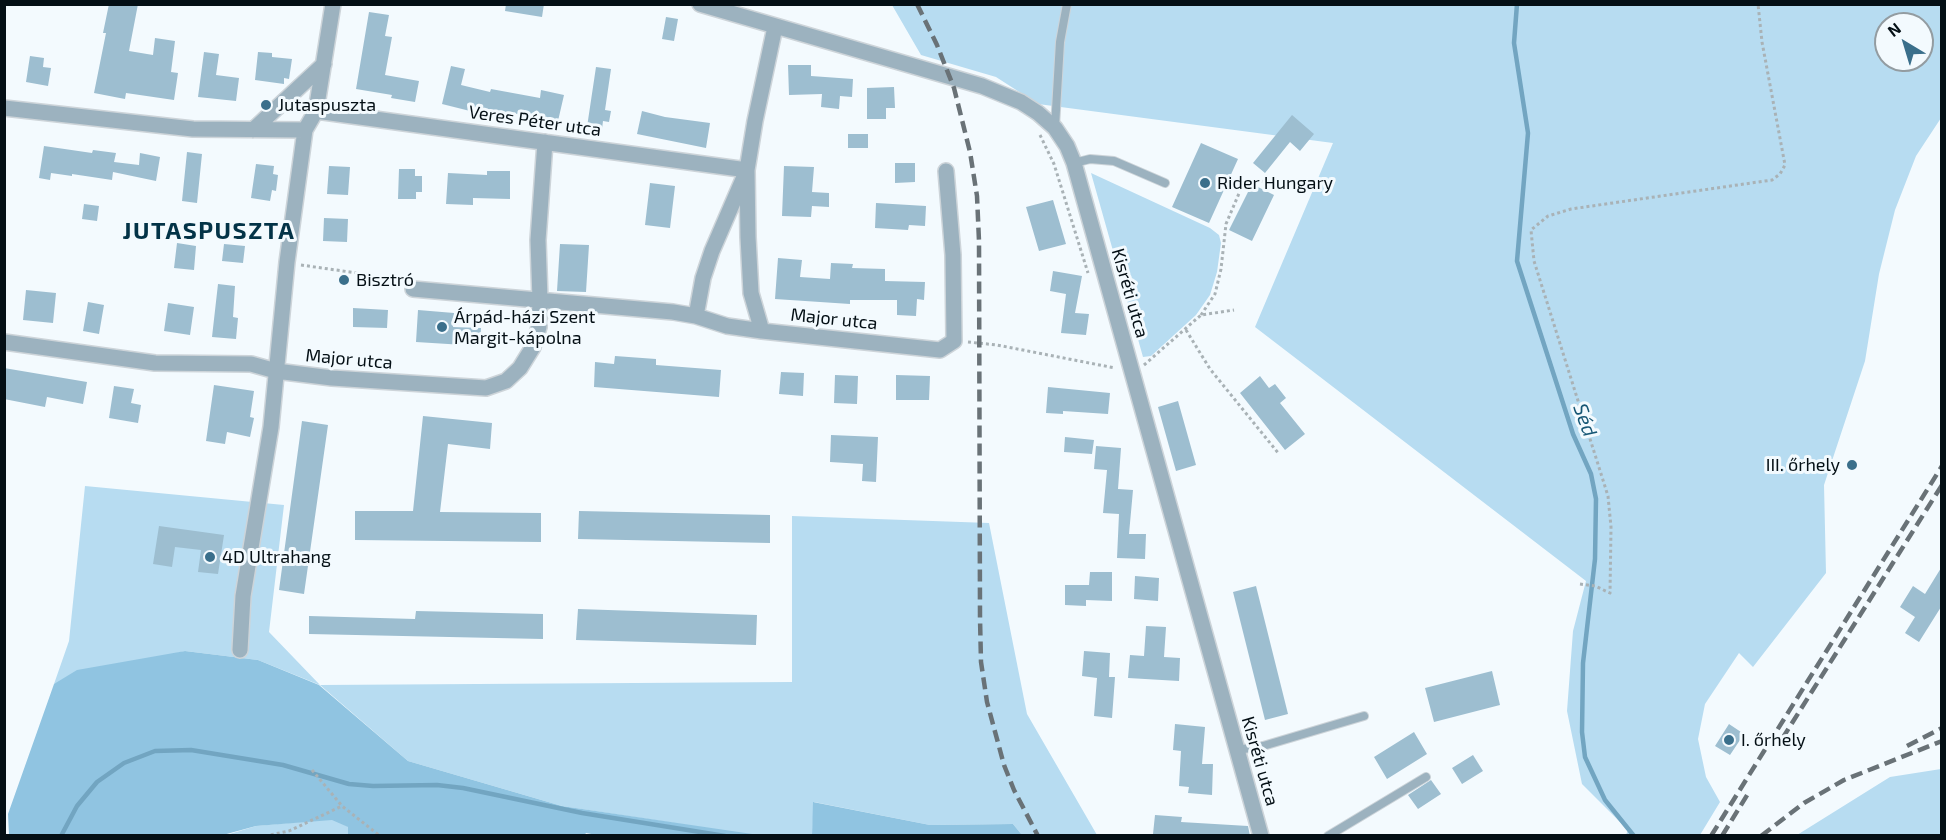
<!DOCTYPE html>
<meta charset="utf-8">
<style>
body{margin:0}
#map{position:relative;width:1946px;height:840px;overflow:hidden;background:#f3fafe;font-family:"Exo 2",sans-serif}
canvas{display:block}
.frame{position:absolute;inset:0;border:6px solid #040f15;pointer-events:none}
.north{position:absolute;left:1874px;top:12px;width:60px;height:60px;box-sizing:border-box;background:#f3fafe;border:2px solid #939ca1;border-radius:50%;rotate:322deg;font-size:16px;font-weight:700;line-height:24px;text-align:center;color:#040f15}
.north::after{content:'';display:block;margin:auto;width:21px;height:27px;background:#3a6f8b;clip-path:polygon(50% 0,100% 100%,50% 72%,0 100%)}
</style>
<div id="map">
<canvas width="1946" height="840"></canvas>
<div class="frame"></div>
<div class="north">N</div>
</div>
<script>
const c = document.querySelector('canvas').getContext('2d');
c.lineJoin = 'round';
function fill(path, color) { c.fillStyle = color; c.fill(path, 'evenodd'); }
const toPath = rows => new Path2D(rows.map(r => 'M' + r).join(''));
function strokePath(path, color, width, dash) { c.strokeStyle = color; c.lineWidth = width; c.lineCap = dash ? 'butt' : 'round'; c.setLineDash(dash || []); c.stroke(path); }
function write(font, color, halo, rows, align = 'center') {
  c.font = font + ' "Exo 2",sans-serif'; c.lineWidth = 6; c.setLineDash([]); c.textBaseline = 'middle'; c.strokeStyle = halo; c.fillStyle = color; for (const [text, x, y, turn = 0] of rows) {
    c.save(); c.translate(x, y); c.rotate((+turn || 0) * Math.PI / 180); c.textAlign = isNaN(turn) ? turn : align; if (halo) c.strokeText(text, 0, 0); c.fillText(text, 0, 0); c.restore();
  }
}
fill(toPath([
 [892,5,1941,5,1941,118,1916,156,1895,210,1879,274,1865,361,1824,485,1826,573,1753,667,1739,653,1705,704,1698,739,1706,777,1720,802,1700,835,1626,835,1628,830,1582,784,1567,711,1573,631,1586,581,1255,327,1333,143,1038,104,996,77,921,55],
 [1886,24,1922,24,1922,60,1886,60],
 [1091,173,1210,228,1219,235,1221,243,1217,272,1210,295,1196,315,1151,356,1143,357],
 [85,486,284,505,269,632,320,685,792,682,792,516,989,523,1027,714,1097,835,1022,835,1013,824,930,825,814,802,812,835,759,836,562,806,408,761,320,685,258,660,185,651,54,684,69,641],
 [1941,769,1941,835,1797,835,1890,777],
 [332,819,349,827,348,835,223,836,256,826]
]), '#b7dcf1');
fill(toPath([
 [185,651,258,660,319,685,408,761,562,806,759,835,602,836,586,833,584,836,348,836,348,827,332,820,256,826,223,835,9,835,8,814,54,684,77,670],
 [813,802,930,825,1013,824,1022,835,812,835]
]), '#90c4e1');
strokePath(toPath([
 [1517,4,1514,43,1528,133,1517,261,1573,434,1591,474,1596,499,1595,559,1583,663,1582,732,1585,757,1605,800,1634,836],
 [61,836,77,806,97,782,124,763,155,751,191,750,283,765,349,784,373,786,437,785,463,788,582,813,725,836]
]), '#72a5c1', 4.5);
fill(toPath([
 [109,4,138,4,129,51,153,55,155,38,175,41,171,72,178,73,174,100,126,93,125,99,94,93,106,33,103,33],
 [506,4,544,4,542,17,505,11],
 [369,12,389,15,385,36,392,37,385,75,419,81,415,102,391,98,392,95,356,89],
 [666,17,678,19,674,41,662,39],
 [204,52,219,54,216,75,239,78,236,101,198,97],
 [258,52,272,53,272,57,292,59,289,79,284,78,284,84,255,80],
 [30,56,44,58,43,67,51,68,48,86,26,82],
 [788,65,811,65,811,76,853,79,852,97,840,96,839,109,821,107,822,94,789,95],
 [451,66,465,69,461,85,490,92,491,89,540,98,541,90,564,95,558,121,475,107,474,112,442,104],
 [596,67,611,69,605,110,611,111,609,122,603,121,602,129,587,127],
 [894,87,895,108,886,108,886,119,867,119,867,88],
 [642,111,665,117,710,123,706,148,637,134],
 [1292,115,1314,134,1300,151,1290,142,1265,173,1253,163],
 [848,134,868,134,868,148,848,148],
 [1201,143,1238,159,1209,223,1172,207],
 [44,146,92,153,93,150,116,153,114,162,139,165,140,153,160,157,156,181,113,172,112,180,72,174,72,176,51,173,50,180,39,178],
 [187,152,202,154,197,203,182,201],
 [895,163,915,163,915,182,895,183],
 [256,164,274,166,273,174,278,175,276,191,272,190,270,201,251,198],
 [329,166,350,167,348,195,327,194],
 [784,166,814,167,812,192,829,193,829,207,812,206,811,217,782,216],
 [399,169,415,169,415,176,422,176,422,192,416,192,416,199,398,199],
 [487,171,510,171,510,199,473,198,473,205,446,204,448,173,487,175],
 [650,183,675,186,670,228,645,225],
 [1252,184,1274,195,1252,241,1229,230],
 [1053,200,1066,244,1039,251,1026,207],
 [876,203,926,206,925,226,909,225,908,230,875,228],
 [84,204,99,206,97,221,82,219],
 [324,218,348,219,347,242,323,241],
 [177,243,196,246,194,270,174,268],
 [224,244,245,246,243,263,222,261],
 [560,244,589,245,586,292,557,291],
 [778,258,802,260,800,277,830,279,831,263,853,264,852,268,885,269,885,281,925,282,924,300,917,299,916,316,897,315,897,300,850,300,850,304,775,299],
 [1053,271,1082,276,1075,313,1089,314,1086,335,1061,333,1066,294,1050,291],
 [218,284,235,286,233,317,238,318,236,339,212,337],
 [26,290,56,293,53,323,23,320],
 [88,302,104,305,99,334,83,331],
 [168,303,194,307,190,335,164,331],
 [353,308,388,310,387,328,353,327],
 [418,310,454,313,453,327,481,328,480,346,416,342],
 [615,356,656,359,656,365,721,370,719,397,594,387,595,362,614,364],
 [4,368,87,382,83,404,47,397,45,407,4,399],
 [781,372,804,373,803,396,779,394],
 [835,375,858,376,857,404,834,403],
 [896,375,930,376,929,400,896,400],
 [1260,376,1269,388,1275,384,1286,398,1280,403,1305,434,1285,450,1240,393],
 [214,385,254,391,250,417,254,418,250,437,227,432,225,444,206,441],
 [114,386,134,389,131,403,141,405,138,423,109,418],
 [1048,387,1110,393,1108,414,1063,411,1063,414,1046,413],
 [1178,401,1196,465,1176,471,1158,407],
 [423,416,492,423,490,449,448,444,440,512,541,513,541,542,355,540,355,511,413,511],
 [302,421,328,425,304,594,279,590],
 [831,435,878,437,876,482,862,481,863,464,830,462],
 [1065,437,1094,440,1092,454,1064,452],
 [1096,446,1121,448,1118,489,1133,490,1129,534,1146,534,1145,559,1117,558,1119,514,1103,513,1107,470,1094,469],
 [579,511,770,515,770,543,578,539],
 [159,526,224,535,218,574,198,572,201,550,175,547,172,567,153,564],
 [1941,568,1941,607,1919,642,1905,633,1915,617,1900,607,1913,586,1925,594],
 [1090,572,1112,572,1112,601,1086,600,1086,606,1065,605,1065,585,1089,585],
 [1135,576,1159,578,1158,601,1134,599],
 [1256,586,1288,714,1265,720,1233,592],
 [578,609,757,615,756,645,576,640],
 [416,611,543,614,543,639,309,634,309,616,415,619],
 [1146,626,1166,627,1164,657,1180,658,1179,681,1128,678,1130,655,1144,656],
 [1084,651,1110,653,1109,677,1115,677,1112,718,1094,716,1097,678,1082,676],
 [1492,671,1500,705,1434,722,1425,688],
 [1175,724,1205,727,1202,764,1213,764,1212,795,1188,793,1189,787,1179,786,1181,751,1173,750],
 [1729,724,1744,734,1730,755,1715,746],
 [1414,732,1427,754,1387,779,1374,757],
 [1473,755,1483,771,1462,784,1452,768],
 [1431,780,1441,794,1418,809,1408,795],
 [1155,815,1182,817,1181,822,1248,826,1250,836,1153,834]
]), '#9dbed0');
const service = toPath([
 [1055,127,1060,42,1067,4],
 [1074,163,1090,159,1114,161,1165,183],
 [1237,750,1263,746,1364,716],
 [1328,836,1426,777]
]);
const minor = toPath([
 [700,4,982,86,1021,102,1038,113,1055,128,1067,146,1074,163,1261,836],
 [4,108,193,129,305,130],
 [316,111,747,170,712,251,703,278,696,316],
 [253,130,324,64],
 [413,289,673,312,696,316,727,326,762,331,940,350,954,341,953,255,946,171],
 [762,331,751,293,748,237,747,170,755,121,775,27],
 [4,342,155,363,251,364,276,371,332,378,486,388,506,381,520,368,533,347,539,327,540,300,538,240,545,142],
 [240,650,243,596,271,427,287,262,305,130,316,111,333,4]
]);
strokePath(service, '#cdd4d9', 10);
strokePath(minor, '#cdd4d9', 18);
strokePath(toPath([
 [1040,135,1054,164,1088,273],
 [301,265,364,274,400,284],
 [1201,315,1215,294,1221,269,1226,224,1240,191,1251,181,1258,180,1277,186],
 [1186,330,1210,369,1279,454],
 [968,342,997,345,1115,368],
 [1144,365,1201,315,1234,310],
 [1580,584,1595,586,1610,593,1611,527,1608,496,1534,261,1531,230,1548,216,1571,209,1772,180,1780,174,1785,165,1762,42,1758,4],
 [312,770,342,806,380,836],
 [265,836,289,831,342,806]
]), '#a9b2b6', 3, [3, 3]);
strokePath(service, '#9cb2bf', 8);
strokePath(minor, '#9cb2bf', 15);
strokePath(toPath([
 [917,4,937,45,954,88,970,152,977,196,979,241,980,618,981,662,987,702,1004,765,1014,790,1038,836],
 [1782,739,1942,485],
 [1907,746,1942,728],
 [1711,836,1942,466],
 [1722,836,1749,792],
 [1761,836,1804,803,1844,780,1942,741]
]), '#697277', 4.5, [12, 6]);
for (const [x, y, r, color] of [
 [266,105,6,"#3a6f8b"],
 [1205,183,6,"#3a6f8b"],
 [344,280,6,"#3a6f8b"],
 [442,327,6,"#3a6f8b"],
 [1852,465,6,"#3a6f8b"],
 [210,557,6,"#3a6f8b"],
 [1729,740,6,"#3a6f8b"]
]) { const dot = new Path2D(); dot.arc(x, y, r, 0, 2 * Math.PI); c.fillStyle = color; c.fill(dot); strokePath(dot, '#f3fafe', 2); }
write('18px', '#040f15', '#f3fafe', [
 ["Jutaspuszta",278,105],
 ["Rider Hungary",1217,183],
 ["Bisztró",356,280],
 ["Árpád-házi Szent",454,317],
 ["Margit-kápolna",454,338],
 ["III. őrhely",1840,465,"right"],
 ["4D Ultrahang",222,557],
 ["I. őrhely",1741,740]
], 'left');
write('18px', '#040f15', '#f3fafe', [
 ["Veres Péter utca",535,121,8],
 ["Kisréti utca",1130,293,74],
 ["Major utca",834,319,6],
 ["Major utca",349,359,5],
 ["Kisréti utca",1260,761,74]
]);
write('italic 20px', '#165674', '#f3fafe', [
 ["Séd",1585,420,70]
]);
c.letterSpacing = '1.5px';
write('bold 24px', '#033347', '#f3fafe', [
 ["JUTASPUSZTA",209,231]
]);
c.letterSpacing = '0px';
</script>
